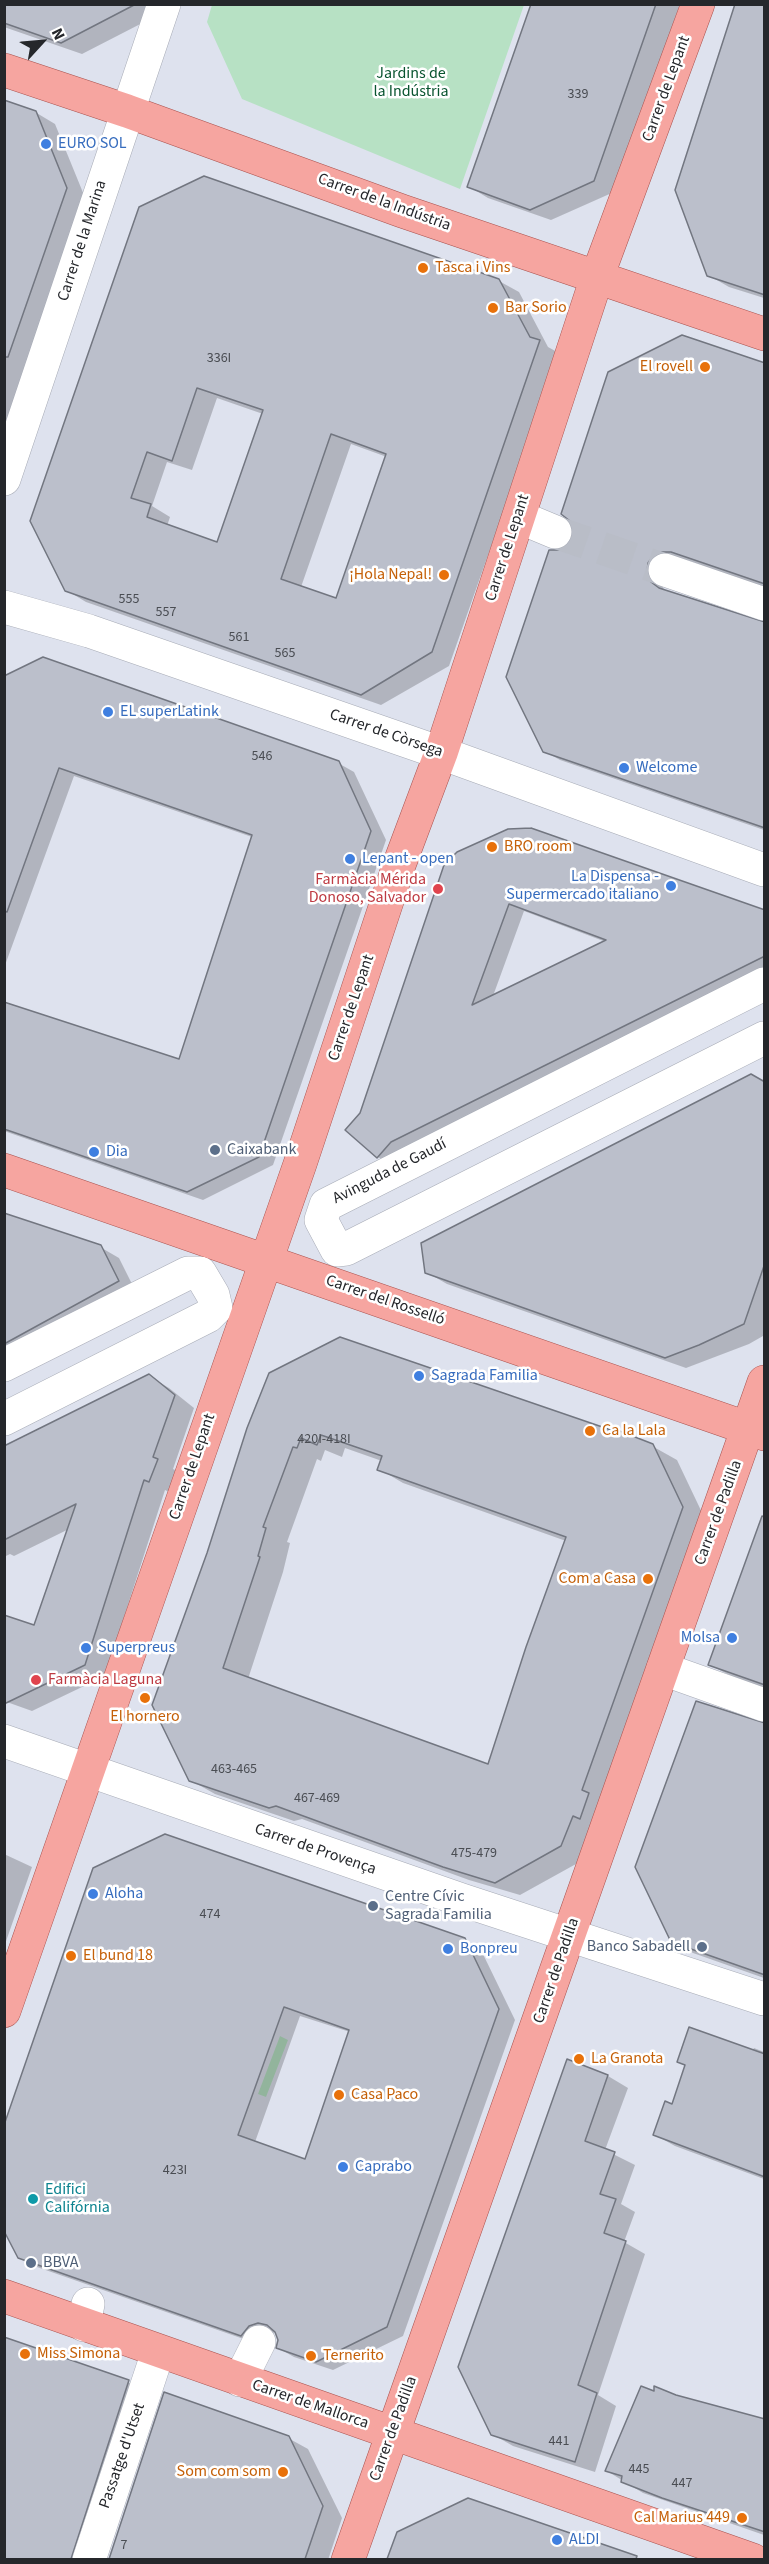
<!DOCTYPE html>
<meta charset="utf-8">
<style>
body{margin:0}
#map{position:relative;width:769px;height:2564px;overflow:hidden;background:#dee2ee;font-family:"Source Sans 3",sans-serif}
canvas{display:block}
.frame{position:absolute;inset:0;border:6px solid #25272b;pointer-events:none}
.north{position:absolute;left:12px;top:12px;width:60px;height:60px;-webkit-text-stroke:4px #fff;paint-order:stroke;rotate:64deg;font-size:16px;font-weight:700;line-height:24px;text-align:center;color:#25272b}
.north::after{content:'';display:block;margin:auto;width:21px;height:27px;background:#25272b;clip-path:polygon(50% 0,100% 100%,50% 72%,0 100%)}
</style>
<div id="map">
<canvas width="769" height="2564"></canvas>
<div class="frame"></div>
<div class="north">N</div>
</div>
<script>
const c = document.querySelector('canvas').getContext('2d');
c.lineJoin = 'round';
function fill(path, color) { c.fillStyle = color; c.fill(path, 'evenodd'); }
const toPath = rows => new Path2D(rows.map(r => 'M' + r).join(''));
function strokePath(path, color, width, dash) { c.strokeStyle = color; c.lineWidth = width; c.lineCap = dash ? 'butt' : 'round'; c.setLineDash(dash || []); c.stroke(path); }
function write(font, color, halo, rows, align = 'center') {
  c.font = font + ' "Source Sans 3",sans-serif'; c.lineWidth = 5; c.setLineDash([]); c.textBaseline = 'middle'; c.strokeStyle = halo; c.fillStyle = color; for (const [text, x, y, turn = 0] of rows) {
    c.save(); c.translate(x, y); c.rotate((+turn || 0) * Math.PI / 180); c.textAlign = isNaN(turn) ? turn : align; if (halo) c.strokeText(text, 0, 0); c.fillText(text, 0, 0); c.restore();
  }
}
fill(toPath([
 [212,5,212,4,524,5,460,189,242,99,207,22],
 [280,2036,288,2040,266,2097,258,2094]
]), '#b7e1c4');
fill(toPath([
 [4,4,157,4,152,18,82,54,4,27],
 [533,4,680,4,614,192,551,220,488,198,468,186],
 [764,4,764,298,729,287,708,275],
 [4,102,35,112,55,124,86,200,4,436],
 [140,208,499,281,519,292,548,347,559,353,449,666,381,705,86,602,66,590],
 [217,398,263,414,218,544,167,526,170,517,152,506,167,462,192,470],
 [351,444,387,457,337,600,301,587],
 [764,365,764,587,687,560,678,559,661,584,665,591,764,624,764,830,560,760,544,751,558,552,567,548],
 [4,678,338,763,354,772,386,840,273,1165,203,1200,4,1131,4,1004,180,1060,252,837,74,776,4,968],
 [445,866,764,912,764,971,393,1166,378,1157,347,1130,362,1113],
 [524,911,606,942,493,996],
 [764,1083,764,1332,763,1336,749,1344,686,1368,447,1284,426,1272],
 [4,1215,100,1247,119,1258,136,1292,4,1363],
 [149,1376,169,1388,194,1408,173,1469,177,1471,169,1492,165,1490,105,1676,32,1711,4,1701,35,1627,69,1529,14,1556,10,1554,4,1557,4,1447],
 [249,1429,652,1446,677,1460,706,1521,585,1859,520,1895,469,1880,302,1819,294,1821,215,1794,190,1780,208,1553],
 [345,1448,382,1461,379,1469,403,1483,566,1541,489,1766,248,1679,283,1572,290,1543,287,1542,317,1459,321,1461,325,1450,342,1457],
 [764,1536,764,1689,731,1676,710,1665],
 [764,1725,764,1978,693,1953,672,1941],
 [4,1854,32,1867,4,1947],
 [94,1869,464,1940,481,1950,515,2020,403,2336,333,2370,294,2357,278,2348,279,2340,276,2332,266,2335,258,2344,37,2267,19,2257],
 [300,2016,350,2032,306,2160,255,2142],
 [754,2048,764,2052,764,2179,675,2146,655,2135,673,2106,752,2051],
 [568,2061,608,2076,628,2088,605,2150,635,2165,621,2204,635,2212,624,2242,645,2254,598,2395,616,2406,595,2472,513,2446,492,2434],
 [4,2339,128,2382,147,2393,92,2560,4,2560],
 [165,2394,288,2438,308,2449,342,2518,328,2560,110,2560],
 [675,2396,764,2421,764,2535,643,2493,607,2471],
 [468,2499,642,2560,389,2560,398,2533]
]), '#0003');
const building = toPath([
 [4,4,136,4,61,43,4,23,4,4],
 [531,4,656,4,594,181,530,210,467,187,531,4],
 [735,4,765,4,765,295,707,276,675,190,735,4],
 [4,100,36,111,67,188,8,357,4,357,4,100],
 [204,176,499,279,530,337,540,340,432,652,361,695,65,591,30,521,139,207,204,176],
 [197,388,263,410,217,542,147,517,151,504,131,498,147,452,172,461,197,388],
 [331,434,386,454,336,598,281,579,331,434],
 [682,335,765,363,765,584,671,552,662,552,653,556,648,563,647,573,651,582,659,588,765,622,765,828,543,752,506,677,549,550,558,550,566,547,572,539,574,530,570,521,561,514,608,372,682,335],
 [43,657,339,761,371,831,259,1157,187,1192,4,1129,4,1002,179,1059,252,835,59,768,7,912,4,911,4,676,43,657],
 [531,828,765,910,765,956,391,1142,377,1158,345,1130,360,1113,444,865,457,852,508,829,531,828],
 [509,904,606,940,472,1005,509,904],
 [751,1074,765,1082,765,1263,744,1324,699,1345,665,1358,425,1273,421,1243,751,1074],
 [4,1213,101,1245,119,1281,4,1344,4,1213],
 [340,1337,614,1431,617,1430,653,1444,683,1507,582,1790,589,1793,580,1819,573,1816,561,1846,495,1883,443,1867,276,1806,269,1808,189,1781,152,1705,207,1553,247,1428,269,1373,340,1337],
 [321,1435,382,1456,377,1470,566,1537,526,1647,488,1764,223,1668,260,1557,258,1556,266,1528,263,1527,293,1447,297,1448,301,1438,317,1445,321,1435],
 [149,1374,175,1395,153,1457,158,1459,149,1482,144,1480,85,1665,4,1704,4,1615,34,1625,76,1504,4,1540,4,1446,149,1374],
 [762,1516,765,1517,765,1685,708,1665,762,1516],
 [696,1701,765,1723,765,1975,671,1942,635,1867,696,1701],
 [165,1834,465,1938,499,2009,387,2327,316,2362,276,2348,278,2340,275,2332,267,2325,258,2323,249,2326,241,2336,18,2258,4,2231,4,2125,93,1868,165,1834],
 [284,2007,349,2030,305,2159,238,2135,284,2007],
 [689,2027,765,2054,765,2177,653,2135,665,2101,672,2104,685,2065,677,2062,689,2027],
 [567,2059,608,2075,585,2141,615,2152,600,2194,616,2199,604,2233,626,2241,578,2385,597,2393,575,2462,491,2435,458,2367,567,2059],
 [4,2337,129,2380,71,2559,4,2559,4,2337],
 [641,2386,654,2391,654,2386,676,2395,765,2419,765,2532,662,2498,621,2482,622,2476,605,2471,641,2386],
 [164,2392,289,2436,323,2506,305,2559,109,2559,164,2392],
 [468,2498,637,2556,636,2559,387,2559,397,2532,468,2498]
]);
fill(building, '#bbbfcb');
strokePath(building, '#727680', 1.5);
strokePath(toPath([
 [555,532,665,570]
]), '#b9bdc7', 33, [33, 16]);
const minor = toPath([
 [4,479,164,4],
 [519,517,555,532],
 [665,570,764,604],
 [4,607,89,631,441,753,764,870],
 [764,984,326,1205,321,1220,337,1250,346,1249,764,1038],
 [4,1365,188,1273,200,1273,213,1295,216,1308,208,1316,4,1419],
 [663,1669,764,1705],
 [4,1741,462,1900,764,1999],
 [84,2325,88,2304],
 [240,2380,259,2342],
 [89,2560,158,2352]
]);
const major = toPath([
 [4,70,127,111,402,211,764,334],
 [4,1170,764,1434],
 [4,2011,300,1164,399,865,441,753,597,277,698,4],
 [4,2296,753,2560],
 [348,2560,764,1382]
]);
strokePath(minor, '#a7abb6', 34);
strokePath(major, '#a9524e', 34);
strokePath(minor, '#fff', 33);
strokePath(major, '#f6a5a0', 33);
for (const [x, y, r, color] of [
 [46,144,6,"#3f7fe0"],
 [423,268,6,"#e8710a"],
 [493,308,6,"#e8710a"],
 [705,367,6,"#e8710a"],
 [444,575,6,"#e8710a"],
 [108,712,6,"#3f7fe0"],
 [624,768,6,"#3f7fe0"],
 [492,847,6,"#e8710a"],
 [350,859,6,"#3f7fe0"],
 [671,886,6,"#3f7fe0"],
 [438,889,6,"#e0444e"],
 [215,1150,6,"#5c6f8a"],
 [94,1152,6,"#3f7fe0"],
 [419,1376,6,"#3f7fe0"],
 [590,1431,6,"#e8710a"],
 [648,1579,6,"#e8710a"],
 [732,1638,6,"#3f7fe0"],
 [86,1648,6,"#3f7fe0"],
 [36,1680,6,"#e0444e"],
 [145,1698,6,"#e8710a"],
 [93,1894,6,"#3f7fe0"],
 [373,1906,6,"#5c6f8a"],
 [702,1947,6,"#5c6f8a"],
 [448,1949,6,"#3f7fe0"],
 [71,1956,6,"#e8710a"],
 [579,2059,6,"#e8710a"],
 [339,2095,6,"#e8710a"],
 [343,2167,6,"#3f7fe0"],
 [33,2199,6,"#0f9aa8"],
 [31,2263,6,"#5c6f8a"],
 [25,2354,6,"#e8710a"],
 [311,2356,6,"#e8710a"],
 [283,2472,6,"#e8710a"],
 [742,2518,6,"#e8710a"],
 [557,2540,6,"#3f7fe0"]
]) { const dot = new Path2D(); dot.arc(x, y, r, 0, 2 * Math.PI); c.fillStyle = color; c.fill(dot); strokePath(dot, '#fff', 2); }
write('14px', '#4a4d53', null, [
 ["339",578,95],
 ["336I",219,359],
 ["555",129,600],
 ["557",166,613],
 ["561",239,638],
 ["565",285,654],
 ["546",262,757],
 ["420I-418I",324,1440],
 ["463-465",234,1770],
 ["467-469",317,1799],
 ["475-479",474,1854],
 ["474",210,1915],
 ["423I",175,2171],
 ["441",559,2442],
 ["445",639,2470],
 ["447",682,2484],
 ["7",124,2546]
]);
write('16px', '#08542f', '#fff', [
 ["Jardins de",411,74],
 ["la Indústria",411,92]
]);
write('16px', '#25272b', '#fff', [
 ["Carrer de Lepant",667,89,-70],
 ["Carrer de la Indústria",384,203,20],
 ["Carrer de la Marina",83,241,-72],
 ["Carrer de Lepant",508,548,-72],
 ["Carrer de Còrsega",386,734,19],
 ["Carrer de Lepant",352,1008,-71],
 ["Avinguda de Gaudí",390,1172,-27],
 ["Carrer del Rosselló",385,1301,19],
 ["Carrer de Lepant",193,1467,-71],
 ["Carrer de Padilla",719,1513,-70],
 ["Carrer de Provença",315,1850,19],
 ["Carrer de Padilla",557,1971,-71],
 ["Carrer de Mallorca",310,2405,19],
 ["Carrer de Padilla",394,2429,-70],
 ["Passatge d'Utset",123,2456,-71]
]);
write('16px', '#366cbe', '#fff', [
 ["EURO SOL",58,144],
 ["EL superLatink",120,712],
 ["Welcome",636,768],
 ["Lepant - open",362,859],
 ["La Dispensa -",659,877,"right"],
 ["Supermercado italiano",659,895,"right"],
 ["Dia",106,1152],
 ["Sagrada Familia",431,1376],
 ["Molsa",720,1638,"right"],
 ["Superpreus",98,1648],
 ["Aloha",105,1894],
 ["Bonpreu",460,1949],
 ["Caprabo",355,2167],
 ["ALDI",569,2540]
], 'left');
write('16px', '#c56008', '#fff', [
 ["Tasca i Vins",435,268],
 ["Bar Sorio",505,308],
 ["El rovell",693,367,"right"],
 ["¡Hola Nepal!",432,575,"right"],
 ["BRO room",504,847],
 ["Ca la Lala",602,1431],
 ["Com a Casa",636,1579,"right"],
 ["El hornero",145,1717,"center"],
 ["El bund 18",83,1956],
 ["La Granota",591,2059],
 ["Casa Paco",351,2095],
 ["Miss Simona",37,2354],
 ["Ternerito",323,2356],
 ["Som com som",271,2472,"right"],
 ["Cal Marius 449",730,2518,"right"]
], 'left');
write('16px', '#be3a42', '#fff', [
 ["Farmàcia Mérida",426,880],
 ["Donoso, Salvador",426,898],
 ["Farmàcia Laguna",48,1680,"left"]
], 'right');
write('16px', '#4e5e75', '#fff', [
 ["Caixabank",227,1150],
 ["Centre Cívic",385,1897],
 ["Sagrada Familia",385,1915],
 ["Banco Sabadell",690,1947,"right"],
 ["BBVA",43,2263]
], 'left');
write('16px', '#0d838f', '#fff', [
 ["Edifici",45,2190],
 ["Califórnia",45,2208]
], 'left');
</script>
